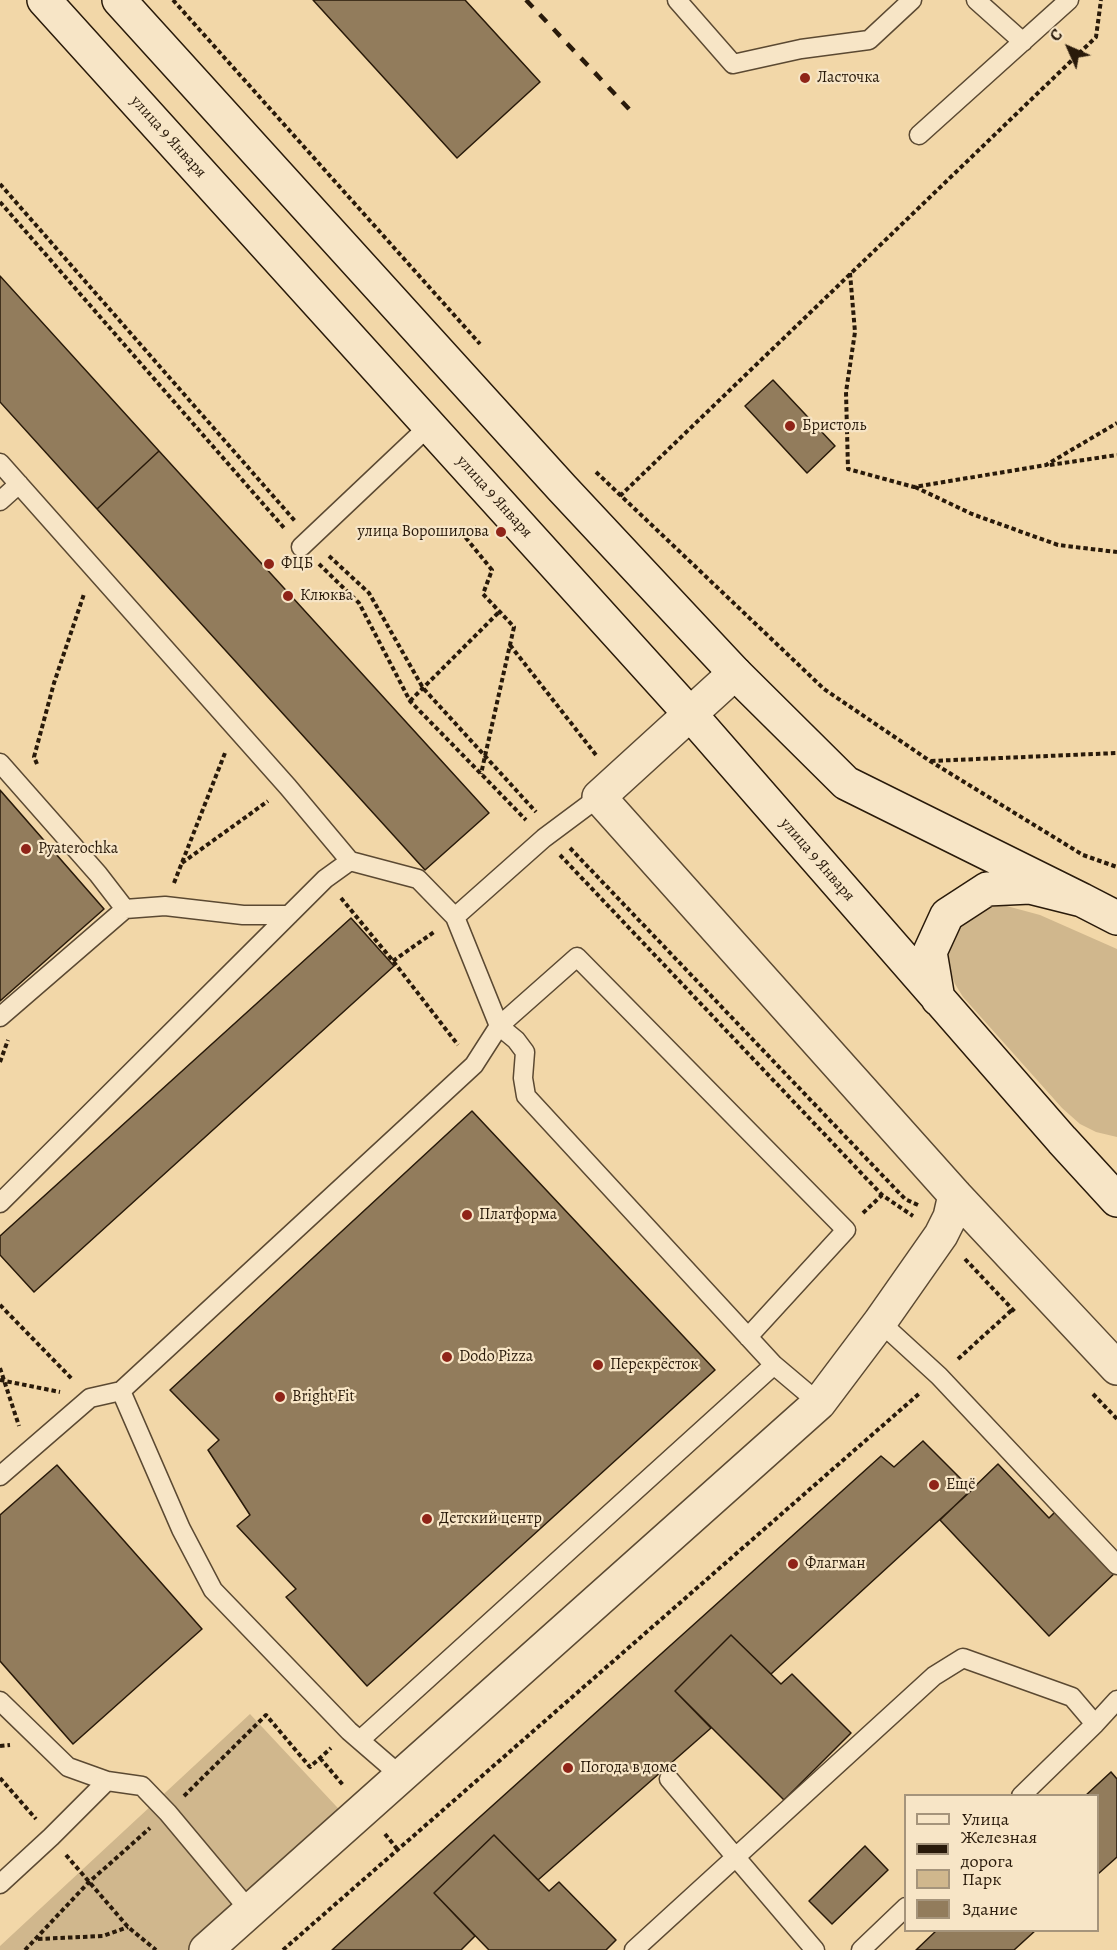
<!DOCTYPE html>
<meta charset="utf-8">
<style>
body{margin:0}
#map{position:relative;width:1117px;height:1950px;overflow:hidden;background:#f2d7a8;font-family:Alegreya,serif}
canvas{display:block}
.legend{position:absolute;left:904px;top:1794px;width:195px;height:138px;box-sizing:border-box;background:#f7e5c6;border:2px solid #a5947b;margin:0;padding:8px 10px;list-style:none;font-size:18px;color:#291a0a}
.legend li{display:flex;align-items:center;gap:12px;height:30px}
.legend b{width:30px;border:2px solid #a5947b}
.north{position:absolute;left:1039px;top:18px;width:60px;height:60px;-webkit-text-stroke:4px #f7e5c6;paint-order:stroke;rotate:315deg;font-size:16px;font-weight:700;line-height:24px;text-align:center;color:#291a0a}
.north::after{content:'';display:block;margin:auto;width:21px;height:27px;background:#291a0a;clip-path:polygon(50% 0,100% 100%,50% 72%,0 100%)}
</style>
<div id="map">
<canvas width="1117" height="1950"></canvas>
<ul class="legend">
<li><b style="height:8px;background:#f7e5c6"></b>Улица</li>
<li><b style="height:8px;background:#291a0a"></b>Железная дорога</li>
<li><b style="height:16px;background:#d0b78d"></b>Парк</li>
<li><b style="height:16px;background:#927c5c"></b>Здание</li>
</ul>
<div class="north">С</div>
</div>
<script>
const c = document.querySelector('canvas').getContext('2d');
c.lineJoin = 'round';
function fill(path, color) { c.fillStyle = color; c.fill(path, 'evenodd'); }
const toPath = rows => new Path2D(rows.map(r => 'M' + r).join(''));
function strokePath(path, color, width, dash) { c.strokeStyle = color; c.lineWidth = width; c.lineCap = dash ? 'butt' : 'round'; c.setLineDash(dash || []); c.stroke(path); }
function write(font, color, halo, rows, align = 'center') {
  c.font = font + ' Alegreya,serif'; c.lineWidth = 4.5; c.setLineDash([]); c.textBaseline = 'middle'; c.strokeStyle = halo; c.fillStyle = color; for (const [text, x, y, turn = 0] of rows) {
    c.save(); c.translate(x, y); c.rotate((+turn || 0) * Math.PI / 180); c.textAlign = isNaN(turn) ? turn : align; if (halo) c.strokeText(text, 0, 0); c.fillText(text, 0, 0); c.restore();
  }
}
fill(toPath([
 [1003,905,1040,915,1117,949,1117,1137,1096,1132,1080,1124,1062,1108,963,997,955,984,950,971,947,955,950,940,960,924,986,908],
 [250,1714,350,1821,210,1950,0,1950,0,1946]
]), '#d0b78d');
const building = toPath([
 [313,0,465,0,540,82,457,158,313,0],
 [0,276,159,451,97,509,0,402,0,276],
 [773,380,835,446,807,473,745,406,773,380],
 [159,451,489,813,425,870,97,509,159,451],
 [0,790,104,909,0,1001,0,790],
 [351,918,394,966,34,1292,0,1255,0,1236,351,918],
 [472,1111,715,1370,367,1686,286,1597,296,1589,237,1526,250,1515,208,1450,219,1440,170,1390,472,1111],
 [923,1441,972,1490,771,1674,731,1635,675,1691,711,1728,538,1880,494,1835,434,1893,475,1936,461,1950,332,1950,881,1456,894,1467,923,1441],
 [998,1464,1049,1518,1058,1509,1117,1571,1049,1636,940,1520,998,1464],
 [57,1465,202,1629,73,1744,0,1661,0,1515,57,1465],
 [731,1635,781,1684,792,1674,851,1733,784,1800,675,1691,731,1635],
 [1111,1772,1117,1779,1117,1857,1098,1874,1098,1796,1085,1796,1111,1772],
 [494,1835,549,1891,559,1882,616,1940,606,1950,489,1950,434,1893,494,1835],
 [865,1846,888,1870,832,1924,809,1901,865,1846],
 [937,1930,1036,1930,1014,1950,916,1950,937,1930]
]);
fill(building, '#927c5c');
strokePath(building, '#291a0a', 1.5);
const service = toPath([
 [677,0,733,64,801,49,869,40,912,0],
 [976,0,1023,42],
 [919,135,1069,0],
 [0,463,288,787,350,861],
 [0,501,19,484],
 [301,547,429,426],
 [0,763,98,874,125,909],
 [0,1017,125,909,165,906,243,915,289,915],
 [0,1203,325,879,350,861,418,879,455,917],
 [880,1322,939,1376,1117,1565],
 [748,1337,846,1230,577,957,499,1026,516,1040,525,1052,523,1078,526,1096,774,1365,819,1403],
 [121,1391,181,1529,213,1590,349,1731,401,1776],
 [0,1476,90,1398,121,1391,474,1065,499,1026,455,917,544,838,599,797],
 [0,1701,68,1767,107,1781,142,1786,168,1813,250,1911],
 [360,1740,774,1365],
 [669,1779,815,1950],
 [1021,1796,1095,1724,1117,1700],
 [0,1884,51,1837,107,1781],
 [634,1950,934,1676,963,1658,1072,1697,1095,1724],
 [861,1950,906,1907]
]);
const minor = toPath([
 [735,673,599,797,955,1195,1117,1368],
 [206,1950,819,1403,880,1322,941,1235,950,1217,955,1195]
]);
const secondary = toPath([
 [44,0,691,715,1062,1140,1117,1200],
 [119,0,562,488,735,673,846,783,1082,900],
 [938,999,930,952,947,915,987,889,1030,887,1082,900,1117,918]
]);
strokePath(service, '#5b4932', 21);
strokePath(minor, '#5b4932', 36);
strokePath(secondary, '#291a0a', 36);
strokePath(toPath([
 [173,0,480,344],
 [0,184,295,521],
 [0,202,285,529],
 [850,273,855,332,846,392,848,469,914,487,1046,465,1117,423],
 [1050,465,1117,455],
 [596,472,824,689,930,761,1083,855,1117,867],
 [915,487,972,514,1058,545,1117,552],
 [620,496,1096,37,1101,0],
 [477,527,466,538,492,570,483,594,514,627,481,774],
 [329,556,369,593,423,688,536,812],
 [319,564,359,603,410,701,526,820],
 [510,645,596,755],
 [410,701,500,611],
 [931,761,1117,753],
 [37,764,34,757,54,683,84,594],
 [570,848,905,1199,918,1205],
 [560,855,882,1195,913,1216],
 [182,863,268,801],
 [174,883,225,753],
 [341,898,393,961,458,1045],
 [393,961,434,932],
 [0,1062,8,1040],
 [863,1213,882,1195],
 [965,1259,1015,1312],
 [0,1305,73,1380],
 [958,1359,1013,1309],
 [0,1368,19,1426],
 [0,1380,60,1392],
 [1093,1394,1117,1419],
 [0,1746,10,1745],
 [320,1758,343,1785],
 [0,1778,36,1819],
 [184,1796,266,1715,310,1767,331,1748],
 [385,1834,398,1850],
 [66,1855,128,1927,156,1950],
 [38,1939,103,1936,128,1927],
 [25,1950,88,1883,150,1828],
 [283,1950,921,1392]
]), '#291a0a', 4, [4.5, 3]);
strokePath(service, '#f7e5c6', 18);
strokePath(minor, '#f7e5c6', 33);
strokePath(secondary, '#f7e5c6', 33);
strokePath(toPath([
 [526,0,630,110]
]), '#291a0a', 4.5, [10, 10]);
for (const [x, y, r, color] of [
 [805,78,6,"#8f2418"],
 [790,426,6,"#8f2418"],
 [501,532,6,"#8f2418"],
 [269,564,6,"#8f2418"],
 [288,596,6,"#8f2418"],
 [26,849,6,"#8f2418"],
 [467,1215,6,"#8f2418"],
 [447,1357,6,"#8f2418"],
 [598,1365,6,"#8f2418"],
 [280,1397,6,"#8f2418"],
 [934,1485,6,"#8f2418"],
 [427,1519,6,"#8f2418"],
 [793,1564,6,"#8f2418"],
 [568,1768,6,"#8f2418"]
]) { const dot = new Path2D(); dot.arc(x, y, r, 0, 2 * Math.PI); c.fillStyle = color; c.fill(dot); strokePath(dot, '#f7e5c6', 2); }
write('16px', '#291a0a', '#f7e5c6', [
 ["Ласточка",817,78],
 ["Бристоль",802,426],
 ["улица Ворошилова",489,532,"right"],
 ["ФЦБ",281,564],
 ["Клюква",300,596],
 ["Pyaterochka",38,849],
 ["Платформа",479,1215],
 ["Dodo Pizza",459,1357],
 ["Перекрёсток",610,1365],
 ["Bright Fit",292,1397],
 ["Ещё",946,1485],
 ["Детский центр",439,1519],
 ["Флагман",805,1564],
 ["Погода в доме",580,1768]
], 'left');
write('16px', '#291a0a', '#f7e5c6', [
 ["улица 9 Января",168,137,48],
 ["улица 9 Января",494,497,48],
 ["улица 9 Января",817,860,49]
]);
</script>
